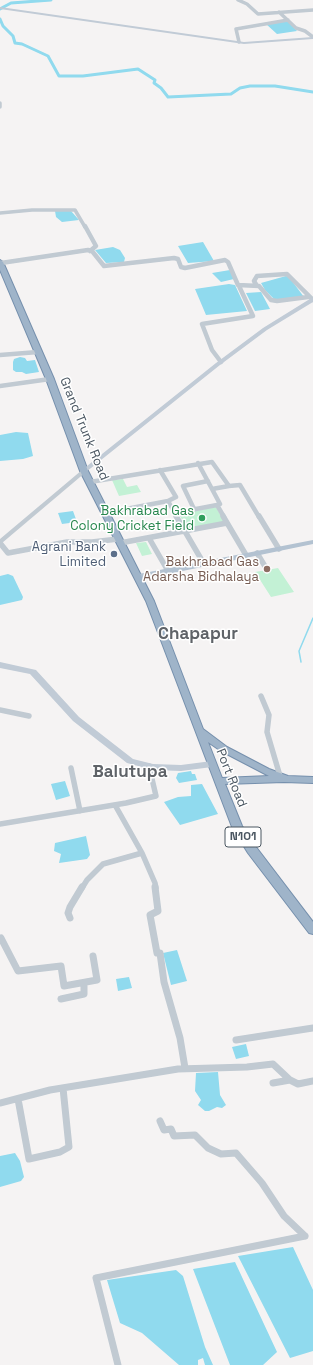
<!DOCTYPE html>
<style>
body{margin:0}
canvas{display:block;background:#f5f3f3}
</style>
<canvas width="313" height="1365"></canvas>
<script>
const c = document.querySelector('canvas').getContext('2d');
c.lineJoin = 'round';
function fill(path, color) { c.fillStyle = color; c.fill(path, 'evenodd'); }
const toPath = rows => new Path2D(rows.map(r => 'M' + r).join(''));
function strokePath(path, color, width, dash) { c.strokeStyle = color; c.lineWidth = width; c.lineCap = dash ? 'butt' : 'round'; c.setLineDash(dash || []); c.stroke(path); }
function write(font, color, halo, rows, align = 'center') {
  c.font = font + ' "Space Grotesk",sans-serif'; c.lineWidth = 3; c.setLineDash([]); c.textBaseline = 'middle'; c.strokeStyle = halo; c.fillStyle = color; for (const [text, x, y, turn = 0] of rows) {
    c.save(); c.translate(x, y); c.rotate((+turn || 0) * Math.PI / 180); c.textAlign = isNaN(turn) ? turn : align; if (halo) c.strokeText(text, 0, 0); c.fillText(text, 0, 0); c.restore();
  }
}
fill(toPath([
 [123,479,127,487,137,485,141,492,119,496,112,480],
 [216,507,224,522,187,529,179,514],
 [146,542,152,554,142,556,136,543],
 [278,568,294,592,271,597,255,572]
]), '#c3f1d5');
fill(toPath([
 [285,20,291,24,297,31,277,34,266,24],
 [55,211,71,211,79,220,62,222,56,217],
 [203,242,214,261,188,263,178,246],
 [113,247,120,250,125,258,124,262,106,263,95,250],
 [230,270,234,279,221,282,212,273],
 [286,276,289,277,304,297,276,301,265,290,261,283],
 [229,284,235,285,247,311,206,315,195,289],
 [261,292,270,309,255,311,246,293],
 [20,357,25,358,27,361,35,360,39,372,26,374,22,372,16,372,13,370,13,362,14,359],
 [16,432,28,433,33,456,23,459,0,461,0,435],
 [73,511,77,522,62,524,58,513],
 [8,574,13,576,23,597,22,600,0,605,0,576],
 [191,771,192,774,195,774,197,780,179,783,176,778,178,773],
 [65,781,70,796,56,800,51,784],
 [202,784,218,814,180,825,164,802,178,797,191,796,191,785],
 [86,836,90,855,87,859,59,863,61,854,54,851,55,843],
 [177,950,187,981,171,985,163,953],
 [129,977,132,988,118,991,116,979],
 [246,1044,249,1056,236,1059,232,1047],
 [218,1072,220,1095,226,1105,222,1108,217,1107,209,1111,205,1111,198,1105,201,1100,195,1091,196,1073],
 [15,1153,20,1161,24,1177,21,1181,0,1187,0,1156],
 [293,1247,313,1290,313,1351,290,1358,238,1256],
 [235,1262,277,1352,263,1365,230,1365,193,1269],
 [176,1270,183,1276,205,1347,213,1365,205,1365,203,1358,198,1360,198,1365,179,1365,142,1333,120,1323,107,1280]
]), '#90daee');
strokePath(toPath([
 [301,662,299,651,313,618]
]), '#90daee', 1.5);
strokePath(toPath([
 [0,9,11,3,51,0],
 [0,19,3,26,13,36,15,43,22,44,48,56,59,76,83,76,138,69,155,80,154,83,161,88,168,97,231,94,240,88,250,86,275,86,313,92]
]), '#90daee', 3);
const trunk = toPath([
 [0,260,3,262,54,379,88,471,154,601,203,729,227,747,269,769,288,776,313,777,313,783,284,782,225,784,242,826,256,847,313,922,313,934,309,933,248,853,232,827,146,601,80,471,46,379,0,270,0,260],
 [208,742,221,751,269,776,222,778,208,742]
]);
strokePath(trunk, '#7690ad', 2);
strokePath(toPath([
 [238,0,247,4,258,14,313,10],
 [279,12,296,28,305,31,313,37],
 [239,42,236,29,288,20],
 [0,103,0,107],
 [0,213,32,210,75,210,85,227]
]), '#c1cad2', 3.5);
strokePath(toPath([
 [85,226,96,246,90,251],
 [1,263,88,250,92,251,104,266,174,258,178,259,181,267,185,268,225,260,228,262,238,285,259,286,271,300,277,301,308,297],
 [257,286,254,281,257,276,287,274,313,300],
 [0,355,38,352],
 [221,362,212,350,202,324,253,316,239,286],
 [0,386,50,379],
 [198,463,212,489],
 [160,470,176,497,168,501],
 [90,482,212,462,229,486,212,489,220,504,217,505],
 [229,486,240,485,259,517],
 [194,509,183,486,208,481],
 [105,513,168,501,177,517],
 [175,513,217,505,224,517]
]), '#c1cad2', 4.5);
strokePath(toPath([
 [176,516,204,564],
 [223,516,246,555],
 [259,516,279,549],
 [149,538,168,571],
 [0,543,8,553,67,542,92,542,118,539],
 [120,543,227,523],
 [257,553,266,568],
 [261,696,269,715,267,732,280,776],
 [0,710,29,716],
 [71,768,80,811],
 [115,805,142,853,155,883,156,888],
 [0,824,126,803,156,796,149,766],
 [82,888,87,880,103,864,142,853]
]), '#c1cad2', 5.5);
strokePath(toPath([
 [155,887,158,911,150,915,157,953,160,953,164,982,180,1038,185,1068],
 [70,918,68,913,70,907,82,887],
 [1,938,18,971,61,966,64,986,97,980,93,956],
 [61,999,84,994,84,983],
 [236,1040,313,1028],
 [273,1083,290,1080,298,1084,313,1081],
 [18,1099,29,1159,60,1152,69,1147,63,1088],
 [0,1103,50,1090,178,1069,247,1067,273,1064,290,1080],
 [160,1121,164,1130,171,1129,174,1136,195,1135,208,1148,221,1154,236,1153,262,1183,284,1216,305,1236],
 [118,1365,96,1278,305,1236]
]), '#c1cad2', 7);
fill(toPath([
 [84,469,87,471,86,472,2,543,0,544,0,539,82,470,84,469]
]), '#c1cad2');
fill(toPath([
 [0,7,244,42,313,37,313,39,244,44,0,9,0,7],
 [313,297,313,302,267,330,220,365,86,472,82,472,81,471,82,470,216,363,263,328,313,297],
 [0,662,36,670,79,717,133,759,153,764,181,765,212,761,215,762,216,764,215,766,212,767,181,771,153,770,127,763,73,721,30,674,0,668,0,662]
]), '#c1cbd6');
fill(toPath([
 [313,540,313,544,139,580,135,577,139,574,313,540]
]), '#b3c2d1');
fill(trunk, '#9fb4c9');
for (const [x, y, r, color] of [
 [202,518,4,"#2e9e5b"],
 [114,554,4,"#5c6f8a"],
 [267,569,4,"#8d6e63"]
]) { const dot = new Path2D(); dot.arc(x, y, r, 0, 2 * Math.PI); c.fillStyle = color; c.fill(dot); strokePath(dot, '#fff', 1.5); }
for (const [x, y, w] of [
 [243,837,36]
]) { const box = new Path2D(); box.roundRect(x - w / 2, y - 10, w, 20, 3); c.fillStyle = '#fff'; c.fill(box); strokePath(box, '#4a5661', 1); }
write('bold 12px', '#4a5661', null, [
 ["N101",243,837]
]);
write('13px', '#4a5661', '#fff', [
 ["Grand Trunk Road",84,429,68],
 ["Port Road",231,778,68]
]);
write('13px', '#27864d', '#fff', [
 ["Bakhrabad Gas",194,511],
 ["Colony Cricket Field",194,526]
], 'right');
write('13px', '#4e5e75', '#fff', [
 ["Agrani Bank",106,547],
 ["Limited",106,562]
], 'right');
write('13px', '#785e54', '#fff', [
 ["Bakhrabad Gas",259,562],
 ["Adarsha Bidhalaya",259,577]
], 'right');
write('bold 17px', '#5f6368', '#fff', [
 ["Chapapur",198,634],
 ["Balutupa",130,772]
]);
</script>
